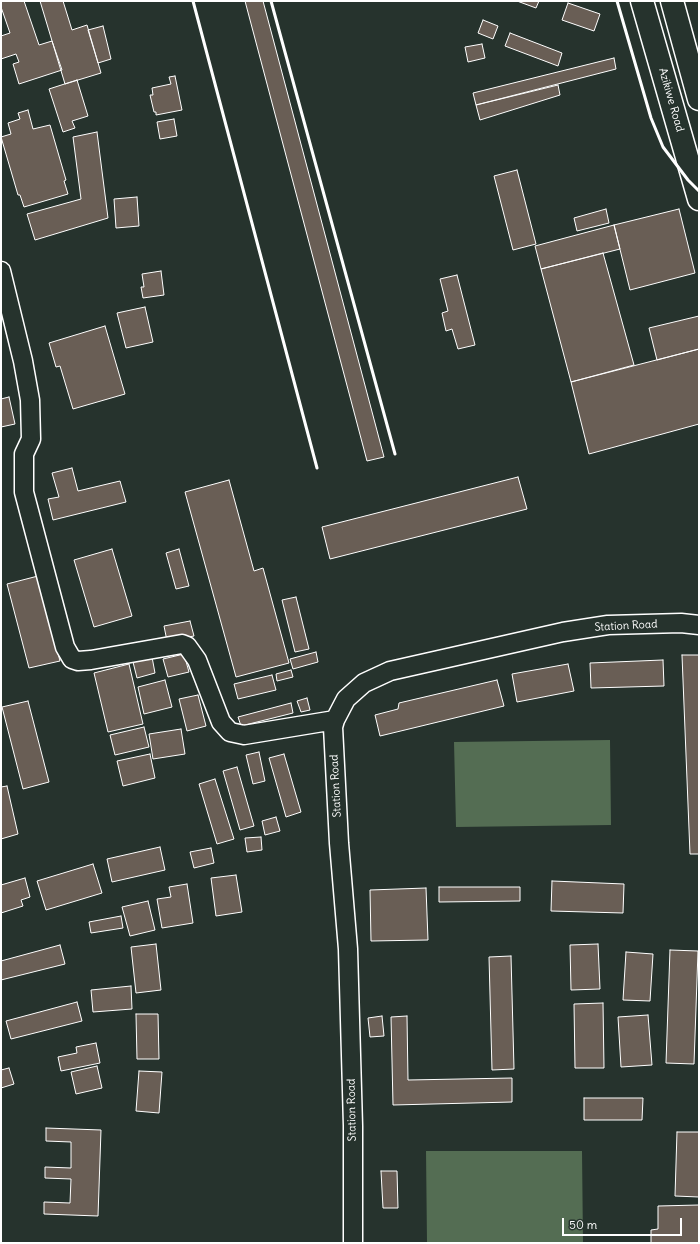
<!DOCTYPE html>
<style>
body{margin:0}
#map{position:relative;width:700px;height:1244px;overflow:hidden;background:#26332d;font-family:Delius,sans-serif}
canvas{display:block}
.frame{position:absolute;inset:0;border:2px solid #fff;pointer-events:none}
.scale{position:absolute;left:562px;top:1218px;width:120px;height:18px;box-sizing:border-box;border:2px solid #fff;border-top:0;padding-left:5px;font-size:12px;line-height:14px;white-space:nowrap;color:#fff;-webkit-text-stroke:3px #26332d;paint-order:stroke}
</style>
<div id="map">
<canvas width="700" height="1244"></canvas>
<div class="frame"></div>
<div class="scale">50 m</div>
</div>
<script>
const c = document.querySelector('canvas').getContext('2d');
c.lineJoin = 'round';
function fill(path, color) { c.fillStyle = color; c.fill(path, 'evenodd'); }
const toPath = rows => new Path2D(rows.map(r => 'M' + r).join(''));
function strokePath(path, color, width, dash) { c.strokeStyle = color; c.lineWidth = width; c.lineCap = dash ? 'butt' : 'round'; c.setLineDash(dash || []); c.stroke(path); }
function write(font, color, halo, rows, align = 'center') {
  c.font = font + ' Delius,sans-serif'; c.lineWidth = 3; c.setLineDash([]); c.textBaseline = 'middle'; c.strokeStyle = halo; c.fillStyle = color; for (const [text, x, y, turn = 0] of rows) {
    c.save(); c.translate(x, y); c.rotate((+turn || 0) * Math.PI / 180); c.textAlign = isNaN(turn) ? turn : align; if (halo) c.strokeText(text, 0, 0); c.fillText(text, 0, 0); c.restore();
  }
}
fill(toPath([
 [610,740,611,825,456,827,454,742],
 [426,1151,582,1151,583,1243,427,1243]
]), '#546d53');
const building = toPath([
 [1,1,24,1,39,45,52,41,62,70,19,84,13,64,19,62,16,54,1,59,1,36,10,33,1,7,1,1],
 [40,1,63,1,72,30,87,25,101,73,65,84,40,1],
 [245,1,263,1,384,457,367,461,245,1],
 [517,1,539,1,536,8,517,1],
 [568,3,600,14,594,31,562,20,568,3],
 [483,20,498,26,493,39,478,33,483,20],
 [103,26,111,59,98,63,88,30,103,26],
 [510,33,562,53,558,66,505,46,510,33],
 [482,44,485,58,468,62,465,47,482,44],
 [614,58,616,69,476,105,473,93,614,58],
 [175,76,182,110,156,115,156,112,154,112,150,95,153,95,152,88,171,84,169,77,175,76],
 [77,80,88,116,72,121,75,128,63,132,49,89,77,80],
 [558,85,560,95,480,120,476,105,558,85],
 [28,110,33,129,50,125,66,180,64,181,68,194,24,207,20,195,18,195,1,137,11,134,8,123,20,119,18,113,28,110],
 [174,119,177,136,160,139,157,122,174,119],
 [97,132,108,218,35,240,27,214,81,199,73,137,97,132],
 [517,170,536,244,513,250,494,176,517,170],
 [137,197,139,226,116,228,114,199,137,197],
 [606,209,609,223,577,231,574,218,606,209],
 [679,209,695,273,630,290,614,225,679,209],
 [614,225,620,249,541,269,535,246,614,225],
 [603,253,634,365,571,382,541,269,603,253],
 [161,271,164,295,143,298,141,287,144,287,142,274,161,271],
 [457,275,475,345,458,349,452,329,446,331,442,313,448,311,440,279,457,275],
 [145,307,153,342,126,348,117,313,145,307],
 [699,316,699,349,657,360,649,328,699,316],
 [105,326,125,394,73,409,60,366,56,367,49,343,105,326],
 [699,349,699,424,589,454,571,382,699,349],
 [9,397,15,424,1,427,1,399,9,397],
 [72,468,78,491,120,481,126,502,53,520,48,499,59,497,52,473,72,468],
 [518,477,527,509,330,559,322,527,518,477],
 [229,480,254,571,263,568,289,663,236,677,185,492,229,480],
 [112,549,132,616,94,627,74,560,112,549],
 [179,549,189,586,176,589,166,553,179,549],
 [38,576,60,661,29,668,7,584,38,576],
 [296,597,309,649,295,652,282,600,296,597],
 [190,621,194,636,167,641,164,626,190,621],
 [316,652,318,662,293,669,290,659,316,652],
 [184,654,189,672,168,677,163,659,184,654],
 [682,655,699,655,699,854,690,854,682,655],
 [152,657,155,673,137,678,133,662,152,657],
 [663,660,664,686,591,688,590,663,663,660],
 [129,664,143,724,108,732,94,673,129,664],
 [568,664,574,691,517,702,512,674,568,664],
 [291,670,293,677,277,681,276,674,291,670],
 [272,675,276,690,238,699,234,684,272,675],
 [165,680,172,707,144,714,138,687,165,680],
 [497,680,504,706,380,736,375,715,398,709,399,703,497,680],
 [198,695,206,726,187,731,179,699,198,695],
 [307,698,310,710,301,712,297,701,307,698],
 [28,701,49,782,23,789,2,707,28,701],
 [291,703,293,713,241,726,238,717,291,703],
 [144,727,149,747,115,755,110,735,144,727],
 [181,729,185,754,153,759,149,734,181,729],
 [259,752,265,781,253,784,246,755,259,752],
 [150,754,155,778,123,786,117,761,150,754],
 [284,754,301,812,286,817,269,758,284,754],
 [237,767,254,826,240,830,223,771,237,767],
 [215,779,234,839,217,844,199,784,215,779],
 [7,786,18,834,1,839,1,787,7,786],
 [276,817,280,831,265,835,262,821,276,817],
 [261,837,262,850,247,852,245,838,261,837],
 [160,847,165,870,112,882,107,859,160,847],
 [211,848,214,863,194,868,190,852,211,848],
 [93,864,102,893,46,910,37,881,93,864],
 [236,875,242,912,216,916,211,878,236,875],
 [25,878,30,897,21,900,23,906,1,913,1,885,25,878],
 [552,881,624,884,623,913,551,911,552,881],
 [187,884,193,923,162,928,157,899,171,897,169,887,187,884],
 [439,887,520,887,520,901,439,902,439,887],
 [426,888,428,940,371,941,370,890,426,888],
 [148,901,155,930,130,936,122,907,148,901],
 [121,916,123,928,91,933,89,922,121,916],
 [156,944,161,990,136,993,131,947,156,944],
 [598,944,600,989,571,990,570,945,598,944],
 [60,945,65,964,1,980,1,961,60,945],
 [670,950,698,951,694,1064,666,1063,670,950],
 [626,952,653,954,650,1001,623,1000,626,952],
 [511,956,514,1069,492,1070,489,957,511,956],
 [131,986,132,1009,93,1012,91,990,131,986],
 [77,1002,82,1021,11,1039,6,1021,77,1002],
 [603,1003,604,1068,575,1068,574,1004,603,1003],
 [136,1014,158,1014,159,1059,137,1059,136,1014],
 [648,1015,652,1065,621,1067,618,1017,648,1015],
 [382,1016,384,1036,370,1037,368,1018,382,1016],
 [407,1016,408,1080,512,1078,512,1102,393,1105,391,1017,407,1016],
 [96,1043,100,1063,61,1071,58,1057,77,1053,76,1047,96,1043],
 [97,1066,102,1088,76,1094,71,1072,97,1066],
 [9,1068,14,1084,1,1088,1,1070,9,1068],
 [139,1071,162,1072,159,1113,136,1111,139,1071],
 [584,1098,643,1098,642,1120,584,1120,584,1098],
 [46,1128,101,1130,98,1216,44,1214,44,1202,70,1203,71,1179,45,1178,45,1167,71,1168,71,1142,46,1141,46,1128],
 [677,1132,699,1132,699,1197,675,1196,677,1132],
 [381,1171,397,1171,398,1208,383,1208,381,1171],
 [699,1205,699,1243,651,1243,651,1230,658,1229,658,1206,699,1205]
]);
fill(building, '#695e55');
strokePath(building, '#fff', 1);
const minor = toPath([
 [1,271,23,361,30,400,31,439,24,454,24,492,65,647,72,659,78,661,91,660,182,644,187,646,197,660,221,722,230,732,244,735,335,720],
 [353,1243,353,1126,348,949,339,843,333,727,335,720,346,699,364,683,390,671,563,632,608,625,681,623,699,625]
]);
const major = toPath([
 [642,1,699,199],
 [672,1,699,99]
]);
strokePath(minor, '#fff', 21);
strokePath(major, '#fff', 25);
strokePath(minor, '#26332d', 18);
strokePath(major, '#26332d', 22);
strokePath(toPath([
 [193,1,317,468],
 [271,1,395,454],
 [617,1,651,118,663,147,688,180,699,191]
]), '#fff', 3);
write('11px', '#fff', '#26332d', [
 ["Azikiwe Road",671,100,74],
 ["Station Road",626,626,-3],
 ["Station Road",336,786,-93],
 ["Station Road",352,1110,-91]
]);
</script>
